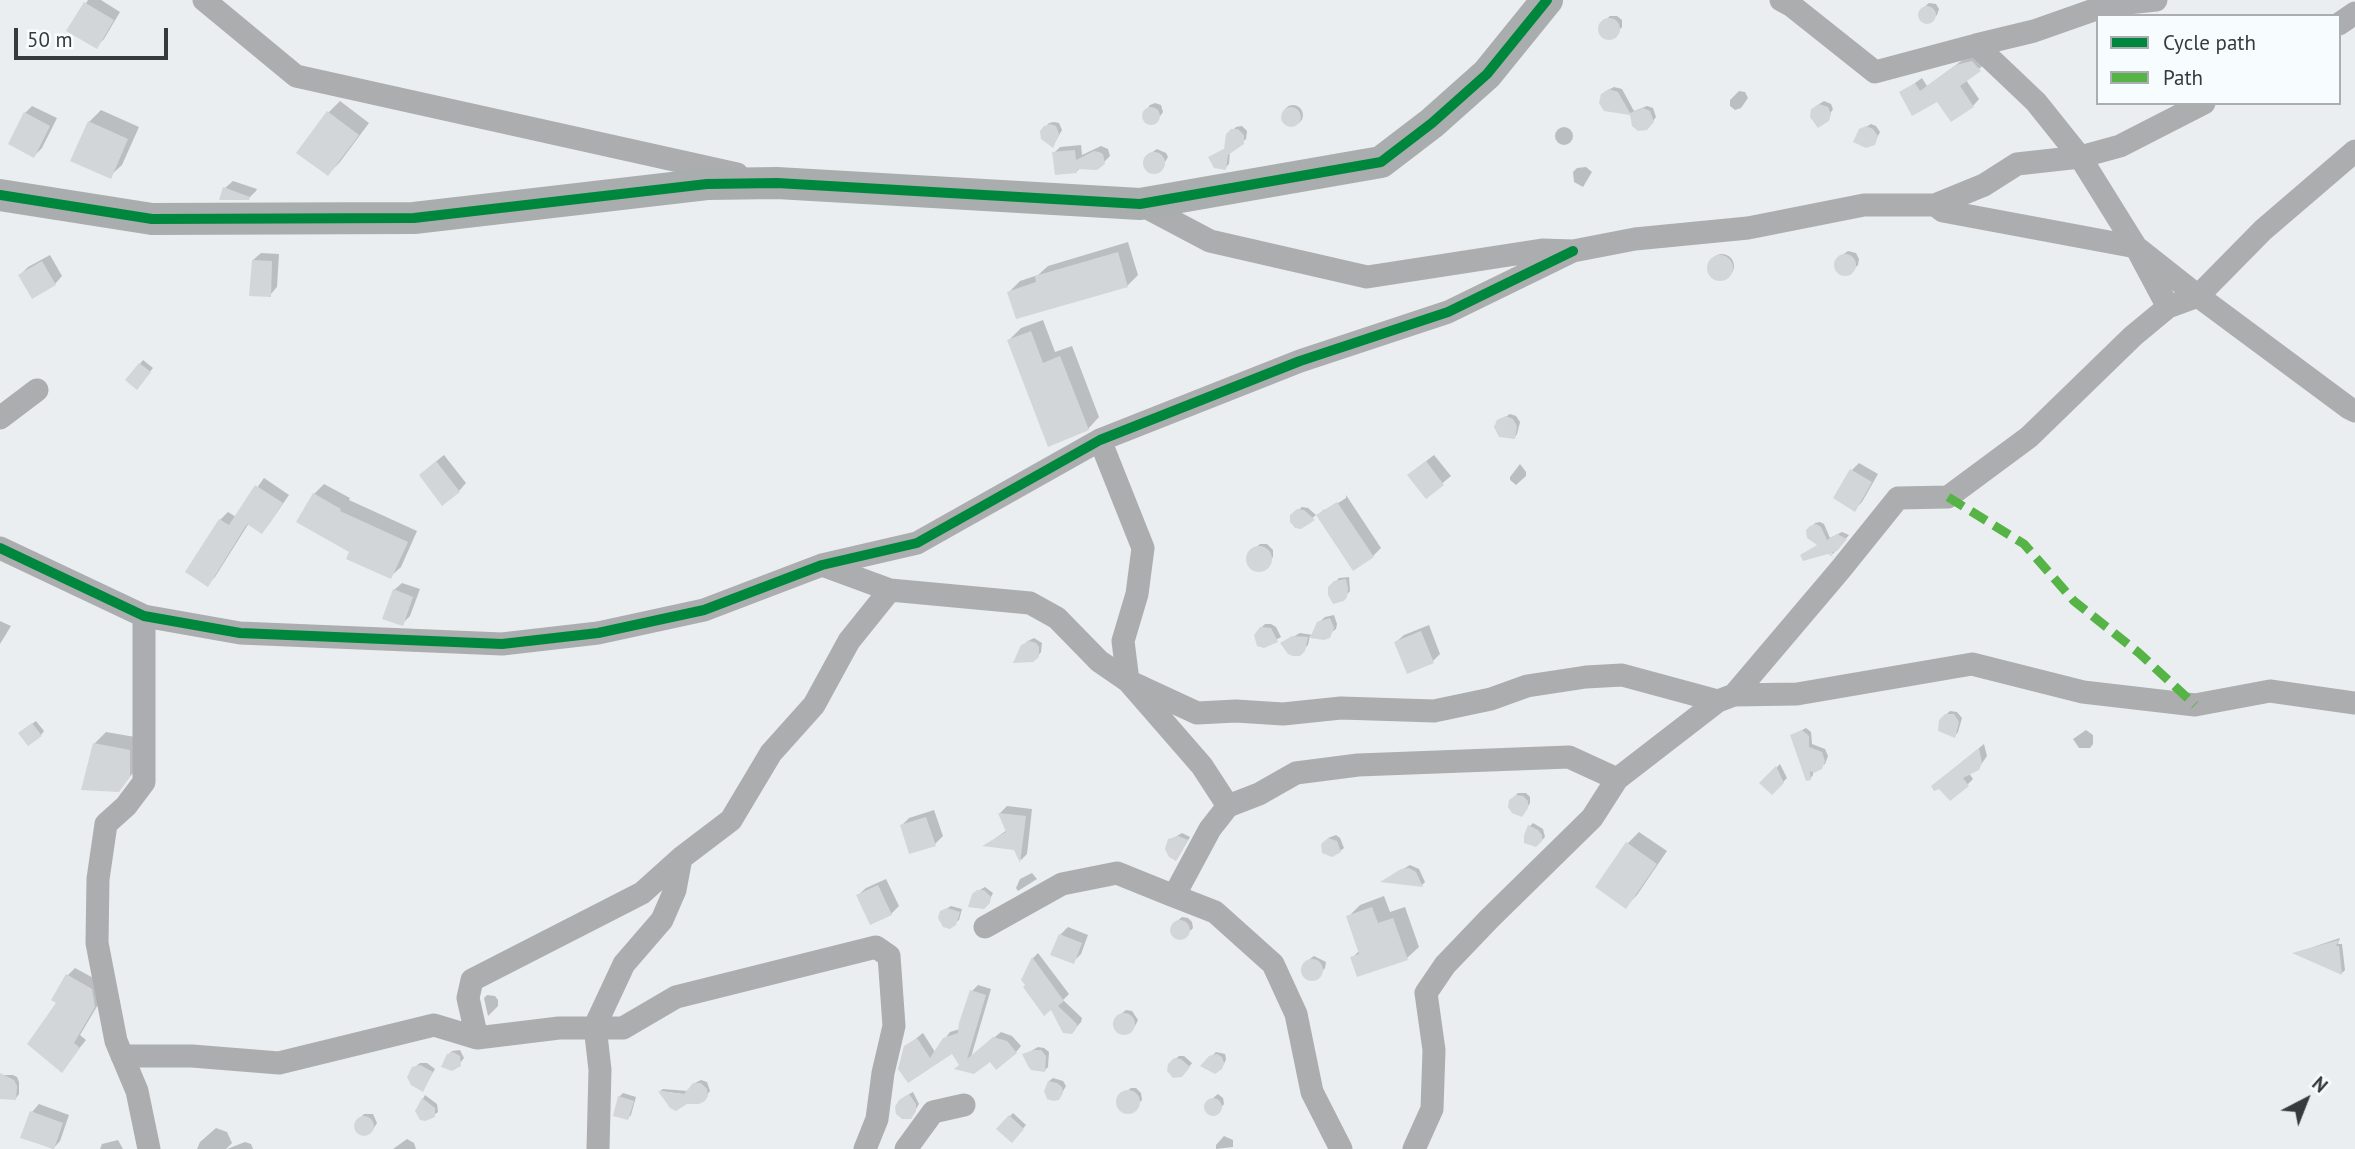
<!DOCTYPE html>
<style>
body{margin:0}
#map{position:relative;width:2355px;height:1149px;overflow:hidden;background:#eaeef0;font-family:"PT Sans",sans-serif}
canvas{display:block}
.legend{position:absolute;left:2096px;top:14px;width:245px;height:91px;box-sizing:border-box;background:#f7fcfe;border:2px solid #aaaeb0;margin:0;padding:9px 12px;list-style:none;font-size:21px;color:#373a3c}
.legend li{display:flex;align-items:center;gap:14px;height:35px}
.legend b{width:35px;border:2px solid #aaaeb0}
.north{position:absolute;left:2271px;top:1065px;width:70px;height:70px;-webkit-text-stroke:5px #f7fcfe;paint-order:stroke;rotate:42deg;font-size:19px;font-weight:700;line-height:28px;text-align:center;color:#373a3c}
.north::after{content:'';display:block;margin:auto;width:24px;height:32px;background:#373a3c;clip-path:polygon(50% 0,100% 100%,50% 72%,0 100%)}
.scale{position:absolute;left:14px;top:28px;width:154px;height:32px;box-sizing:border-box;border:4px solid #373a3c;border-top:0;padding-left:9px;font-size:21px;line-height:24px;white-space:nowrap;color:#373a3c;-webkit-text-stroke:5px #f7fcfe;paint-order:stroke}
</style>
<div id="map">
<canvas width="2355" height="1149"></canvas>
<ul class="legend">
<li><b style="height:9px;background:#00873e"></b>Cycle path</li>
<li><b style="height:9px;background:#56b346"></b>Path</li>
</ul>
<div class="north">N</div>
<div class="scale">50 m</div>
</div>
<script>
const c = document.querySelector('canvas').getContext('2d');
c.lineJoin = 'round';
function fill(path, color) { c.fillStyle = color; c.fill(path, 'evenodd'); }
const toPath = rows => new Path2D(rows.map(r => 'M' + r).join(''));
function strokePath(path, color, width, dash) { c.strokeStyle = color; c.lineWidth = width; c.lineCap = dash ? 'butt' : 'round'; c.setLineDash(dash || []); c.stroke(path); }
fill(toPath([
 [88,0,101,0,120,12,104,39,96,47,69,30],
 [1929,3,1936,4,1939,9,1937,15,1928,22,1923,22,1920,18,1919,12],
 [1610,16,1617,16,1622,20,1622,27,1613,37,1606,38,1600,32,1601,24],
 [1979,55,1986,63,1966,80,1979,99,1973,106,1901,93,1922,78,1927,86,1964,59],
 [1614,87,1622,89,1634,111,1647,106,1653,108,1656,117,1650,125,1632,114,1605,109,1606,91],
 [1739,91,1745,92,1748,98,1741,108,1735,110,1730,106,1730,100],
 [340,101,369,123,340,162,328,174,328,113],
 [1824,101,1831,104,1833,109,1827,119,1816,106],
 [1155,103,1161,105,1163,112,1156,122,1150,123,1145,121,1143,115,1150,105],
 '1283 115a10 10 0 1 1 20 0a10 10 0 1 1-20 0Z',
 [32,106,57,118,42,148,34,156,25,113],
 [101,110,139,127,122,165,110,176,89,122],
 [1054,122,1059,123,1062,130,1053,146,1042,131,1049,123],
 [1871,124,1876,126,1880,132,1874,144,1861,130],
 [1242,126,1247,131,1246,139,1230,151,1229,164,1225,168,1210,157,1226,148,1228,135,1236,127],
 '1555 136a9 9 0 1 1 18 0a9 9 0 1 1-18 0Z',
 [1081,145,1082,155,1101,146,1108,149,1110,156,1097,169,1081,167,1077,171,1054,153,1060,147],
 [1157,149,1166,153,1168,157,1160,170,1150,172,1144,164,1148,155],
 [1586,167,1592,172,1583,187,1574,182,1573,172,1577,168],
 [233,181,257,189,256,191,248,199,225,188],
 [1128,242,1138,275,1127,286,1009,292,1020,281,1038,275,1048,266],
 [1848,251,1856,253,1859,259,1858,265,1849,274,1841,274,1836,267,1837,259],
 [261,253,279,254,277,287,270,295,253,260],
 '1710 266a12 12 0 1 1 24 0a12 12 0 1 1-24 0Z',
 [50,255,62,276,55,284,20,275,28,267],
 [1043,320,1055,352,1072,346,1099,417,1088,429,1009,340,1021,328],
 [143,360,153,368,140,384,127,380],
 [1510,414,1516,416,1520,422,1517,434,1514,438,1499,421],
 [444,455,466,483,459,491,428,468],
 [1434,455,1451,476,1426,497,1417,468],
 [1859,463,1878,474,1862,502,1855,509,1852,470],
 [1520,464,1526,472,1526,476,1516,485,1510,480,1510,477],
 [264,478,289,495,269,524,262,532,249,523,215,577,208,584,188,572,220,520,228,512,236,517],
 [324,484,350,498,349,500,417,531,401,567,390,577,352,551,314,494],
 [1346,495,1381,548,1373,556,1318,516,1324,509,1324,512,1346,498],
 [1302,507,1308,508,1316,515,1301,527,1292,516],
 [1820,522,1824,524,1830,538,1842,532,1849,535,1833,554,1819,544,1808,531,1815,523],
 [1260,544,1267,544,1273,550,1273,557,1262,569,1255,569,1249,564,1249,553],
 [1349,577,1350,591,1343,599,1330,588,1339,578],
 [402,583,420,589,410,616,402,624,394,590],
 [1334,615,1337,624,1336,629,1324,638,1310,636,1308,645,1304,649,1282,643,1300,633,1313,635,1316,625,1325,617],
 [0,621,11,626,0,644],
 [1265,624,1271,624,1276,627,1281,637,1267,645,1261,628],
 [1429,625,1440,654,1433,661,1396,642,1404,635],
 [1034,638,1042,643,1041,652,1038,656,1026,642],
 [1950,711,1957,712,1962,718,1958,732,1955,736,1940,720],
 [36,721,44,731,41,735,24,730],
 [1806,728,1811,732,1812,744,1825,749,1828,756,1825,764,1813,771,1813,775,1810,779,1792,735],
 [2086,730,2093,735,2093,744,2090,748,2079,748,2073,739],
 [106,732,141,738,141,764,118,790,94,744],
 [1984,744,1987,756,1978,769,1969,773,1973,779,1968,784,1939,781],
 [1780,764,1787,778,1772,793,1762,783],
 [1518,793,1526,793,1530,797,1530,803,1525,811,1514,797],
 [1007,806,1032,809,1027,854,1021,860,1015,848,986,845,1007,830,1000,813],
 [934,810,943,836,935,844,902,825,909,818],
 [1533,823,1543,829,1545,837,1539,843,1530,826],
 [1639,832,1667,851,1637,895,1626,906,1628,843],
 [1182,833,1190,837,1177,859,1170,840],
 [1336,835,1340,838,1344,848,1340,851,1328,838],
 [1410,865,1419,869,1425,882,1422,885,1386,879],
 [1032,873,1037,879,1018,891,1016,888,1020,879],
 [886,879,899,906,891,914,858,895,866,888],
 [985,887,993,893,987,905,978,891],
 [1384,896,1390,912,1405,907,1419,947,1407,958,1352,958,1360,950,1348,917,1360,905],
 [951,906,962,909,959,920,955,923,941,912],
 [1182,917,1188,918,1192,922,1193,928,1184,937,1176,937,1172,930,1174,924],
 [1068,927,1088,935,1081,954,1073,962,1060,935],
 [2340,938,2338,944,2342,944,2345,970,2342,973,2295,953],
 [1038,953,1069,994,1063,1000,1082,1018,1081,1022,1072,1032,1052,1008,1023,980,1033,958],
 [1314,956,1326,962,1325,968,1318,977,1312,980,1305,977,1302,972,1303,964],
 [75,968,99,981,102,998,80,1035,86,1040,62,1070,59,1002,68,975],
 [978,985,991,989,971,1057,1001,1032,1012,1036,1021,1046,1016,1052,991,1060,961,1065,953,1052,908,1081,905,1047,923,1033,935,1052,950,1032,960,1029,972,991],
 [487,995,495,996,498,1000,498,1006,488,1016,484,998],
 [1126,1010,1132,1011,1138,1020,1135,1026,1125,1033,1117,1030,1115,1024,1116,1018],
 [1038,1047,1044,1048,1049,1052,1048,1067,1045,1070,1024,1055],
 [460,1050,464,1058,457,1067,448,1055,452,1051],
 [1216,1052,1225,1054,1226,1059,1224,1064,1220,1068,1203,1065],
 [1179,1056,1184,1056,1192,1063,1186,1071,1169,1065],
 [420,1063,427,1063,435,1069,423,1090,415,1067],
 [0,1075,13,1075,17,1077,19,1082,19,1094,16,1098,0,1095],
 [1053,1078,1063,1081,1066,1086,1059,1098,1049,1081],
 [701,1080,707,1082,710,1091,705,1097,660,1091,663,1089,688,1091,695,1083],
 [1131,1088,1136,1088,1141,1093,1142,1100,1131,1111,1123,1111,1119,1106,1120,1096],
 [913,1092,919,1104,913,1114,904,1097],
 [623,1093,636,1097,631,1115,628,1118,619,1097],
 [1218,1094,1223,1098,1224,1104,1214,1116,1205,1109,1207,1103],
 [425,1095,437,1104,438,1112,434,1115,417,1109],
 [39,1104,69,1115,60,1141,53,1149,22,1137,32,1112],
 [1013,1113,1026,1125,1012,1141,998,1129],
 [364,1114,373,1114,377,1123,370,1134,358,1132,355,1123],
 [216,1128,227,1132,232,1143,226,1149,197,1149,200,1142],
 [1224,1136,1233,1140,1233,1147,1216,1149,1216,1145],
 [407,1139,414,1143,416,1149,393,1149],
 [118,1140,123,1149,100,1149,102,1144],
 [245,1142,251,1144,253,1149,227,1149]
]), '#0003');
fill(toPath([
 [84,2,114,20,97,49,66,31],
 '1918 15a9 9 0 1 1 18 0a9 9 0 1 1-18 0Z',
 '1598 29a11 11 0 1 1 22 0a11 11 0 1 1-22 0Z',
 [1972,61,1981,71,1960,86,1974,107,1951,122,1937,102,1912,116,1899,92,1915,83,1920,91,1956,65],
 [1609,89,1618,92,1630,113,1643,108,1650,111,1654,122,1647,130,1638,131,1632,126,1630,115,1604,111,1599,103,1601,94],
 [1819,104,1828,107,1831,114,1829,121,1818,128,1810,117,1811,109],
 '1142 116a9 9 0 1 1 18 0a9 9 0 1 1-18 0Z',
 '1281 117a10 10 0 1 1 20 0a10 10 0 1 1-20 0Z',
 [327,111,359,135,328,176,296,153],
 [24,112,50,126,34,158,8,144],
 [88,121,128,139,111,179,70,161],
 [1050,124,1056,126,1059,134,1053,148,1041,139,1040,131,1044,126],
 [1866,126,1873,129,1878,136,1875,145,1866,148,1853,142,1859,129],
 [1231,129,1238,129,1244,135,1244,144,1228,155,1226,170,1214,168,1208,157,1224,149,1226,134],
 [1075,150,1076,160,1094,151,1099,152,1103,154,1105,164,1097,170,1077,169,1077,173,1055,175,1052,152],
 '1143 163a11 11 0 1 1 22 0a11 11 0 1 1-22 0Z',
 [223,187,250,197,249,200,219,200],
 [1118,252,1128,287,1016,319,1007,292,1036,282,1035,276],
 '1834 265a11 11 0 1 1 22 0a11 11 0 1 1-22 0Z',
 '1707 268a13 13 0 1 1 26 0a13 13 0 1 1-26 0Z',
 [252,260,272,261,271,297,249,296],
 [42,261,56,285,32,299,18,275],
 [1031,331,1043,363,1060,356,1089,430,1048,447,1007,340],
 [139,363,151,372,137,390,125,380],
 [1506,416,1513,419,1517,426,1515,439,1499,437,1494,427,1497,420],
 [436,461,460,492,442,506,419,475],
 [1426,461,1444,485,1426,499,1407,475],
 [1850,469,1872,482,1855,512,1833,498],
 [255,485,283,503,262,534,247,524,208,587,185,572,219,519,229,525],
 [313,493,341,509,340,511,408,542,391,579,346,559,349,552,296,522],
 [1337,502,1374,557,1353,571,1316,515],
 [1297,509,1304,510,1315,520,1301,529,1295,528,1290,522,1290,515],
 [1816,524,1821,527,1827,540,1837,534,1847,539,1837,551,1831,553,1833,557,1828,554,1803,561,1800,555,1817,545,1807,538,1806,530,1810,526],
 '1246 559a13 13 0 1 1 26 0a13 13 0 1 1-26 0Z',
 [1346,579,1348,589,1347,597,1344,601,1333,604,1328,595,1328,587,1334,581],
 [393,589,413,597,403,626,382,619],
 [1330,618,1334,628,1330,638,1324,640,1310,638,1317,622],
 [1260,627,1271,628,1278,642,1264,648,1257,646,1254,635],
 [1421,631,1434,663,1407,674,1394,642],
 [1292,636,1308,637,1305,651,1300,656,1293,656,1288,654,1280,643],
 [1029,641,1036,643,1039,647,1039,657,1033,662,1013,663,1021,645],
 [1945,714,1954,714,1959,722,1955,738,1938,731,1939,720],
 [32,723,42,736,28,746,18,733],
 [1802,730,1809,736,1809,747,1822,752,1825,761,1822,769,1814,773,1810,771,1811,780,1806,781,1790,735],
 [93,743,130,750,130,777,119,792,81,790],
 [1979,748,1982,763,1979,770,1963,778,1969,786,1950,801,1939,789,1934,791,1931,786],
 [1776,766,1784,783,1772,795,1759,783],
 [1516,795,1523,796,1528,801,1528,808,1522,817,1512,813,1508,807,1509,800],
 [998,813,1026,816,1020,863,1014,850,982,846,1006,832],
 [926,817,936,846,909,854,900,825],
 [1528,825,1538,830,1542,835,1542,841,1536,847,1524,843,1524,835],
 [1178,836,1188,840,1176,861,1169,857,1165,849,1168,839],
 [1328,838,1337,841,1341,852,1332,857,1322,853,1321,844],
 [1626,842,1657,864,1626,909,1595,887],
 [1409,868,1416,872,1423,887,1380,882,1401,869],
 [878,885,892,915,870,925,856,895],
 [977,890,984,890,991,897,990,903,984,909,968,907,972,894],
 [1372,907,1378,923,1393,918,1408,960,1357,977,1350,957,1359,954,1346,916],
 [947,908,960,912,956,925,950,929,943,927,938,918,940,911],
 '1170 930a10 10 0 1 1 20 0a10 10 0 1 1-20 0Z',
 [1059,934,1082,943,1074,964,1050,955],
 [2339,940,2336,946,2339,946,2342,975,2292,953],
 [1032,957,1064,1001,1058,1006,1077,1024,1076,1029,1072,1034,1063,1033,1051,1010,1044,1016,1023,987,1025,985,1021,980],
 '1301 970a11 11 0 1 1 22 0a11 11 0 1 1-22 0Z',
 [66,974,92,989,95,1007,74,1043,80,1048,62,1073,27,1044,56,1003,51,1000],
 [970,990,986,995,967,1059,993,1037,1007,1041,1017,1053,996,1070,990,1062,974,1074,954,1069,959,1065,952,1054,908,1083,898,1069,904,1046,917,1038,930,1058,943,1038,958,1033,959,1023],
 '1113 1024a11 11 0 1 1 22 0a11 11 0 1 1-22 0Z',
 [1034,1050,1041,1050,1046,1056,1045,1072,1031,1070,1028,1066,1022,1054],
 [453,1052,460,1056,461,1066,452,1071,441,1067,447,1054],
 [1217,1054,1222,1057,1224,1063,1222,1069,1215,1074,1200,1066,1209,1056],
 [1174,1058,1181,1059,1190,1067,1182,1077,1173,1078,1167,1071,1168,1064],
 [420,1065,433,1072,423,1092,411,1085,407,1077,412,1067],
 [0,1073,14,1080,17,1086,16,1100,0,1099],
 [1048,1081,1057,1083,1062,1087,1063,1093,1059,1100,1053,1101,1047,1099,1044,1091],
 [693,1083,701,1083,707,1089,708,1096,705,1101,699,1104,687,1104,676,1111,670,1108,658,1091,684,1094],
 '1116 1102a12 12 0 1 1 24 0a12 12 0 1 1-24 0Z',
 [909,1094,916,1104,916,1111,911,1119,902,1119,896,1114,895,1107,899,1100],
 [618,1096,634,1101,628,1120,613,1116],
 '1204 1107a9 9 0 1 1 18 0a9 9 0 1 1-18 0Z',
 [422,1098,435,1108,435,1117,425,1121,420,1120,415,1111],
 [30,1111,63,1123,54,1149,20,1138],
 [1009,1115,1024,1129,1012,1143,996,1129],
 '354 1126a10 10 0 1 1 20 0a10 10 0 1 1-20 0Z'
]), '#d3d6d8');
strokePath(toPath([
 [204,0,296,76,737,174],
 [1781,0,1792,6,1875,72,1976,45,2036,102,2080,157,2136,247,2168,307],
 [2339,24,2355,13],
 [1976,45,2034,31,2108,5,2156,0],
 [1140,204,1210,241,1367,277,1542,250,1573,251,1635,239,1748,228,1864,205,1935,205,1943,211,2136,247,2198,296,2263,230,2355,151],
 [1935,205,1984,185,2017,164,2080,157,2120,146,2204,103],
 [0,418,37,390],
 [0,548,144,616,240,633,502,644,598,633,704,610,822,565,917,543,1100,440,1300,361,1448,312,1573,251],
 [822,565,890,590,1030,603,1057,618,1099,661,1128,681,1197,713,1236,711,1283,714,1341,708,1434,711,1491,699,1527,686,1586,677,1622,675,1718,701],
 [144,616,144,782,126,806,106,824,98,879,97,943,116,1041,137,1091,149,1149],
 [1734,695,1840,570,1898,498,1948,497,2029,437,2133,336,2168,307,2198,296,2349,408,2355,411],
 [1228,806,1259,794,1296,773,1358,765,1569,757,1617,779],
 [1174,896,1215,912,1273,964,1296,1014,1312,1092,1341,1149],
 [985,927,1062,884,1117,873,1174,896,1210,829,1228,806,1202,766,1128,681,1123,641,1137,594,1143,548,1100,440],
 [477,1038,468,998,472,980,642,893,681,858],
 [122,1056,192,1056,279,1063,434,1025,477,1038,559,1028,623,1028,676,997,876,947,889,956,894,1026,883,1073,877,1119,865,1149],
 [598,1149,600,1070,595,1026,624,964,662,920,675,890,681,858,731,820,771,753,814,705,849,641,890,590],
 [906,1149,933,1112,964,1105],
 [1414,1149,1432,1109,1434,1050,1426,993,1445,965,1490,918,1592,818,1617,779,1718,701,1734,695,1797,694,1972,664,2083,692,2195,705,2270,691,2355,703]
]), '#acadae', 23);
strokePath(toPath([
 [0,195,152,219,414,218,707,184,777,183,1140,204,1381,162,1432,123,1487,74,1547,0]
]), '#aaadae', 32);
strokePath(toPath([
 [1948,497,2024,544,2074,601,2139,653,2195,705]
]), '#56b346', 9, [18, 9]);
strokePath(toPath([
 [0,195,152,219,414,218,707,184,777,183,1140,204,1381,162,1432,123,1487,74,1547,0],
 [0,548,144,616,240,633,502,644,598,633,704,610,822,565,917,543,1100,440,1300,361,1448,312,1573,251]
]), '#00873e', 10);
</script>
